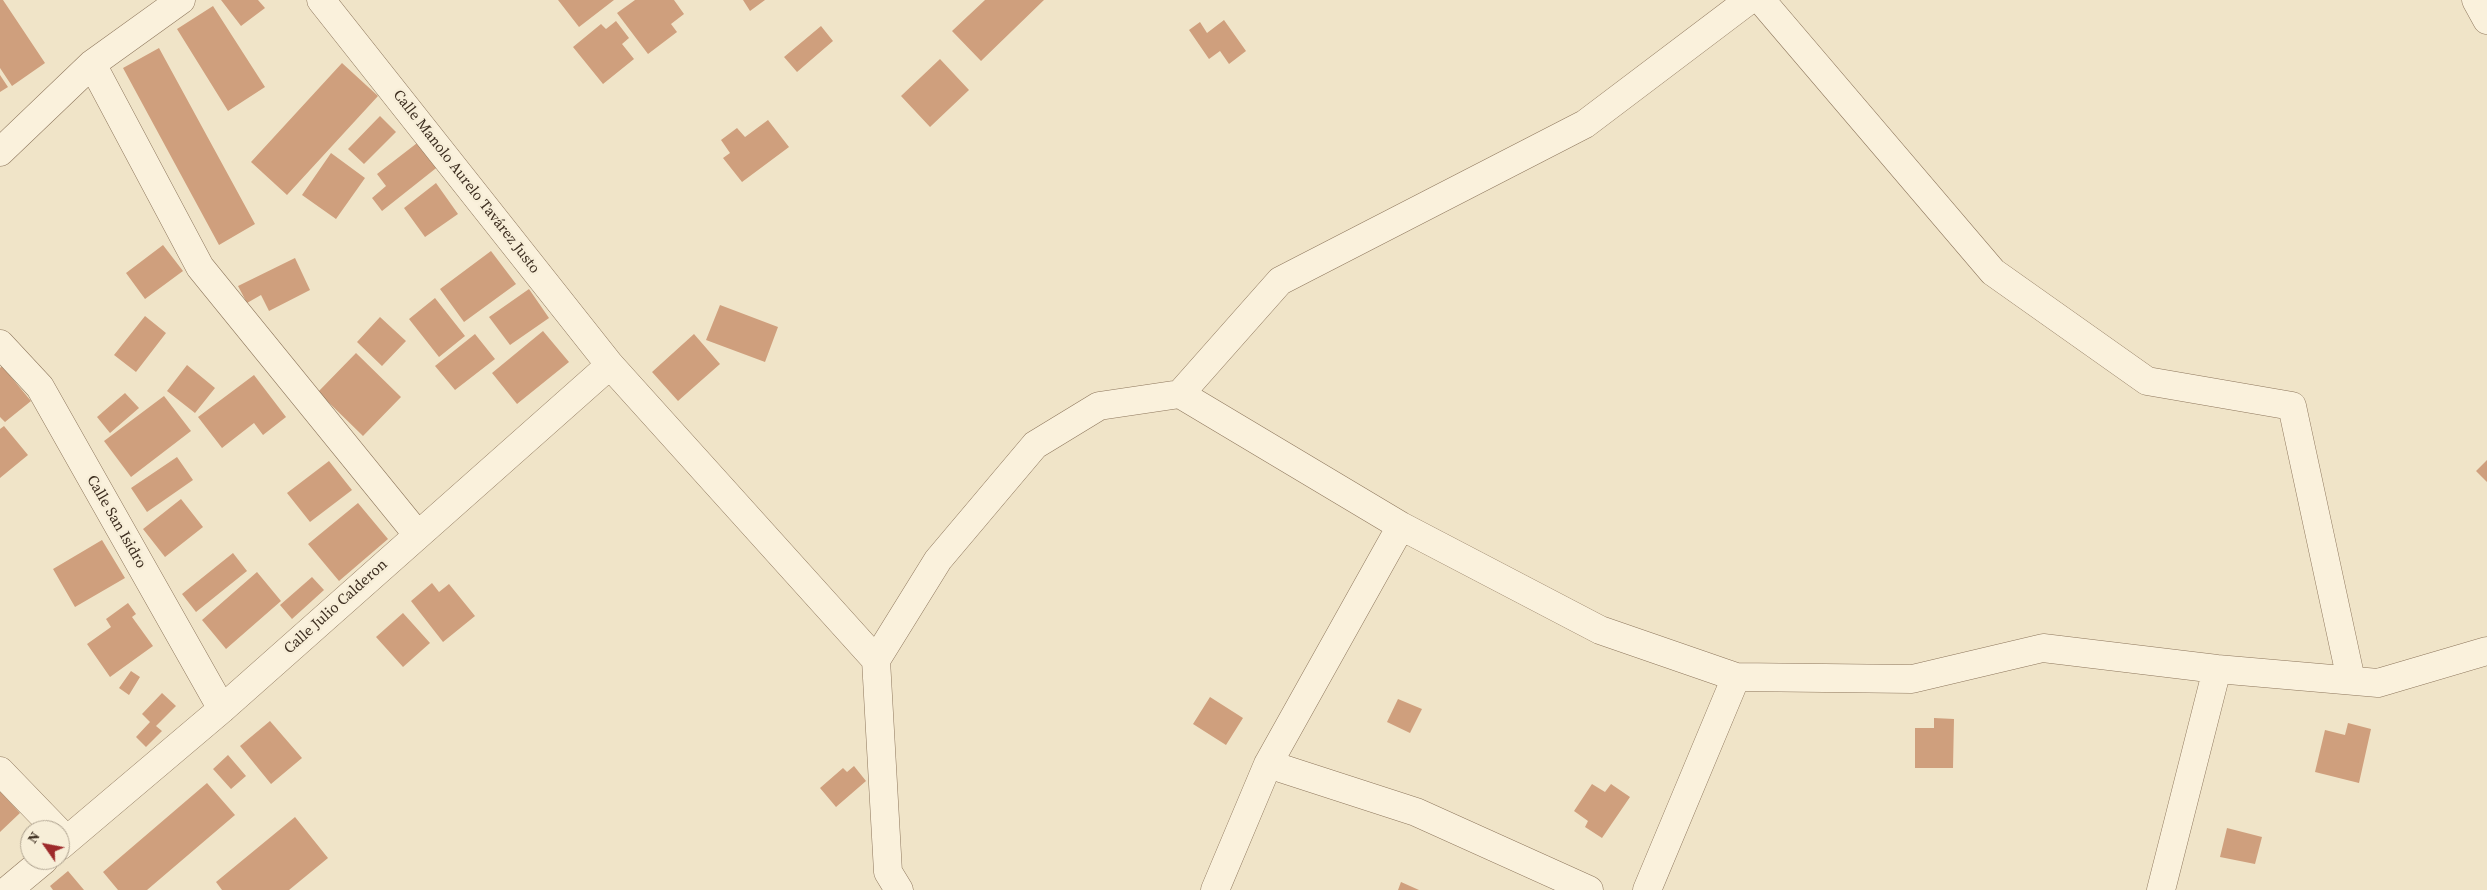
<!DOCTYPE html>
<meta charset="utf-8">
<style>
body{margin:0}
#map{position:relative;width:2487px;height:890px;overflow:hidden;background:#f0e4c8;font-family:"Source Serif 4",serif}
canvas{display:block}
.north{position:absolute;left:20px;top:820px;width:50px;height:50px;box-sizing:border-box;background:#f7eed8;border:1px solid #ada18e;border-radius:50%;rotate:303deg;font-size:14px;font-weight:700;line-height:20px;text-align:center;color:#3d2e20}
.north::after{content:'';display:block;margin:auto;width:18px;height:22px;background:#9e2a2b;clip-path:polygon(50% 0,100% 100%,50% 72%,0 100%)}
</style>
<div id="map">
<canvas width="2487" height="890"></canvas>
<div class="north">N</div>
</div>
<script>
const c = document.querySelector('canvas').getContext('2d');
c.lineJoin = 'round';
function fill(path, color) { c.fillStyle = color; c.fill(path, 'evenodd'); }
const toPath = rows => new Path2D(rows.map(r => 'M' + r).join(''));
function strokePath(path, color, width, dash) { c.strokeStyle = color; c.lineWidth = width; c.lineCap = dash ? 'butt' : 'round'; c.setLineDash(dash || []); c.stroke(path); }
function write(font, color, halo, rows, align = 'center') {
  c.font = font + ' "Source Serif 4",serif'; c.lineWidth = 5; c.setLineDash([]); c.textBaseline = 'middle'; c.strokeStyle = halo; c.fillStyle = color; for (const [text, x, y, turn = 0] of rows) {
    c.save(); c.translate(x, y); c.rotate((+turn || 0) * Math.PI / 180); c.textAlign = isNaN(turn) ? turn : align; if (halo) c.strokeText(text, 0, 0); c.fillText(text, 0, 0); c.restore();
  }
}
fill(toPath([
 [0,0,3,0,45,63,12,86,0,68],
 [221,0,258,0,265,8,241,26],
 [558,0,614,0,579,27],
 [635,0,674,0,684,14,671,24,677,32,648,54,617,13],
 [743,0,765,0,750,11],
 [985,0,1044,0,981,61,952,31],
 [213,6,265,87,228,111,177,29],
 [1224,20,1246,51,1229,64,1220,51,1209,59,1189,30,1200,22,1207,33],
 [616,21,629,38,622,44,634,59,603,84,573,47,601,24,606,29],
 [821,26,833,41,797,72,784,57],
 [159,48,255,224,219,245,123,68],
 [940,59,969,90,930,127,901,96],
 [342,63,378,96,287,195,251,162],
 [0,75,8,87,0,92],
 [380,116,396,132,364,164,348,149],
 [768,120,789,147,742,182,723,158,730,153,721,140,737,128,745,137],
 [421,140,440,165,382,211,372,198,386,186,377,174],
 [331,153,365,178,336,219,302,195],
 [436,183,458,214,425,237,404,208],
 [163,245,183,271,145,299,126,273],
 [491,251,516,284,464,322,440,289],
 [295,258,310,290,269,311,261,295,247,303,238,286],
 [529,289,549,318,510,345,489,317],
 [435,298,465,336,439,357,409,319],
 [720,305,778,327,765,362,706,340],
 [145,316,166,333,136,372,114,355],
 [380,317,406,341,382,366,357,342],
 [543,331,569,362,517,404,492,373],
 [475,334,495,359,455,390,435,366],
 [694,334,720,364,678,401,652,372],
 [356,353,401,397,363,436,318,392],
 [187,365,215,388,195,413,167,391],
 [2,366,31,401,5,422,0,417,0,368],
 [254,375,286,417,263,435,254,423,222,448,198,417],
 [125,393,139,408,110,433,97,417],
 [164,396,191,431,131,477,104,441],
 [4,426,28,455,0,478,0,429],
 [177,457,193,480,147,512,131,488],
 [2487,460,2487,482,2476,471],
 [329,461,352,490,310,522,287,493],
 [181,499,203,527,165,557,143,529],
 [358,503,388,539,339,581,308,544],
 [102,540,125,578,75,607,53,569],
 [233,553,247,571,196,612,182,594],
 [257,572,281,601,226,649,202,620],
 [312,577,324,590,292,619,280,605],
 [432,583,439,592,449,584,475,616,443,642,411,601],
 [128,603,136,614,132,617,153,646,110,677,87,644,111,627,106,619],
 [403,613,430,643,403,667,376,637],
 [131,671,140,677,129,695,119,688],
 [162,693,176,706,156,726,162,731,146,747,136,737,150,722,142,714],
 [1210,697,1243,718,1226,745,1193,724],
 [1398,699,1422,709,1410,733,1387,722],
 [1934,718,1954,719,1953,768,1915,768,1915,728,1934,728],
 [270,721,302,758,271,784,240,746],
 [2348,723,2371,729,2359,783,2315,772,2325,730,2345,735],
 [228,755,246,776,231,789,213,769],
 [854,766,866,781,836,807,820,788,843,768,847,772],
 [207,783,235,815,147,890,118,890,103,872],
 [1592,784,1605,792,1611,784,1630,797,1602,838,1585,827,1588,821,1574,811],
 [0,791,20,813,0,832],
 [295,817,328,858,289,890,222,890,216,882],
 [2227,828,2262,837,2255,864,2220,857],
 [68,871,84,890,53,890,50,886],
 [1401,882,1419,890,1398,890]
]), '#cf9f7d');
const street = toPath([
 [321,0,610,365,876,660],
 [1761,0,1993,272,2147,381,2292,406,2351,680],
 [2476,0,2487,20],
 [92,64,200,267,417,534],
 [0,152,92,64,181,0],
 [0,344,40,387,222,709],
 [1180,394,1280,281,1585,124,1749,0],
 [1268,764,1416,812,1589,890],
 [0,771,57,830],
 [60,846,222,709,610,365],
 [8,890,44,860],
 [899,890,888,872,876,660,938,560,1035,445,1099,406,1180,394,1401,526,1600,630,1736,677,1912,679,2043,648,2217,669,2378,683,2487,651],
 [1215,890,1268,764,1401,526],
 [1647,890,1736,677],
 [2161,890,2217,669]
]);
strokePath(street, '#8d765c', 29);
strokePath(street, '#faf1dc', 28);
write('15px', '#3d2e20', '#f7eed8', [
 ["Calle Manolo Aurelo Tavárez Justo",466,182,52],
 ["Calle San Isidro",116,522,60],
 ["Calle Julio Calderon",336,607,-42]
]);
</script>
